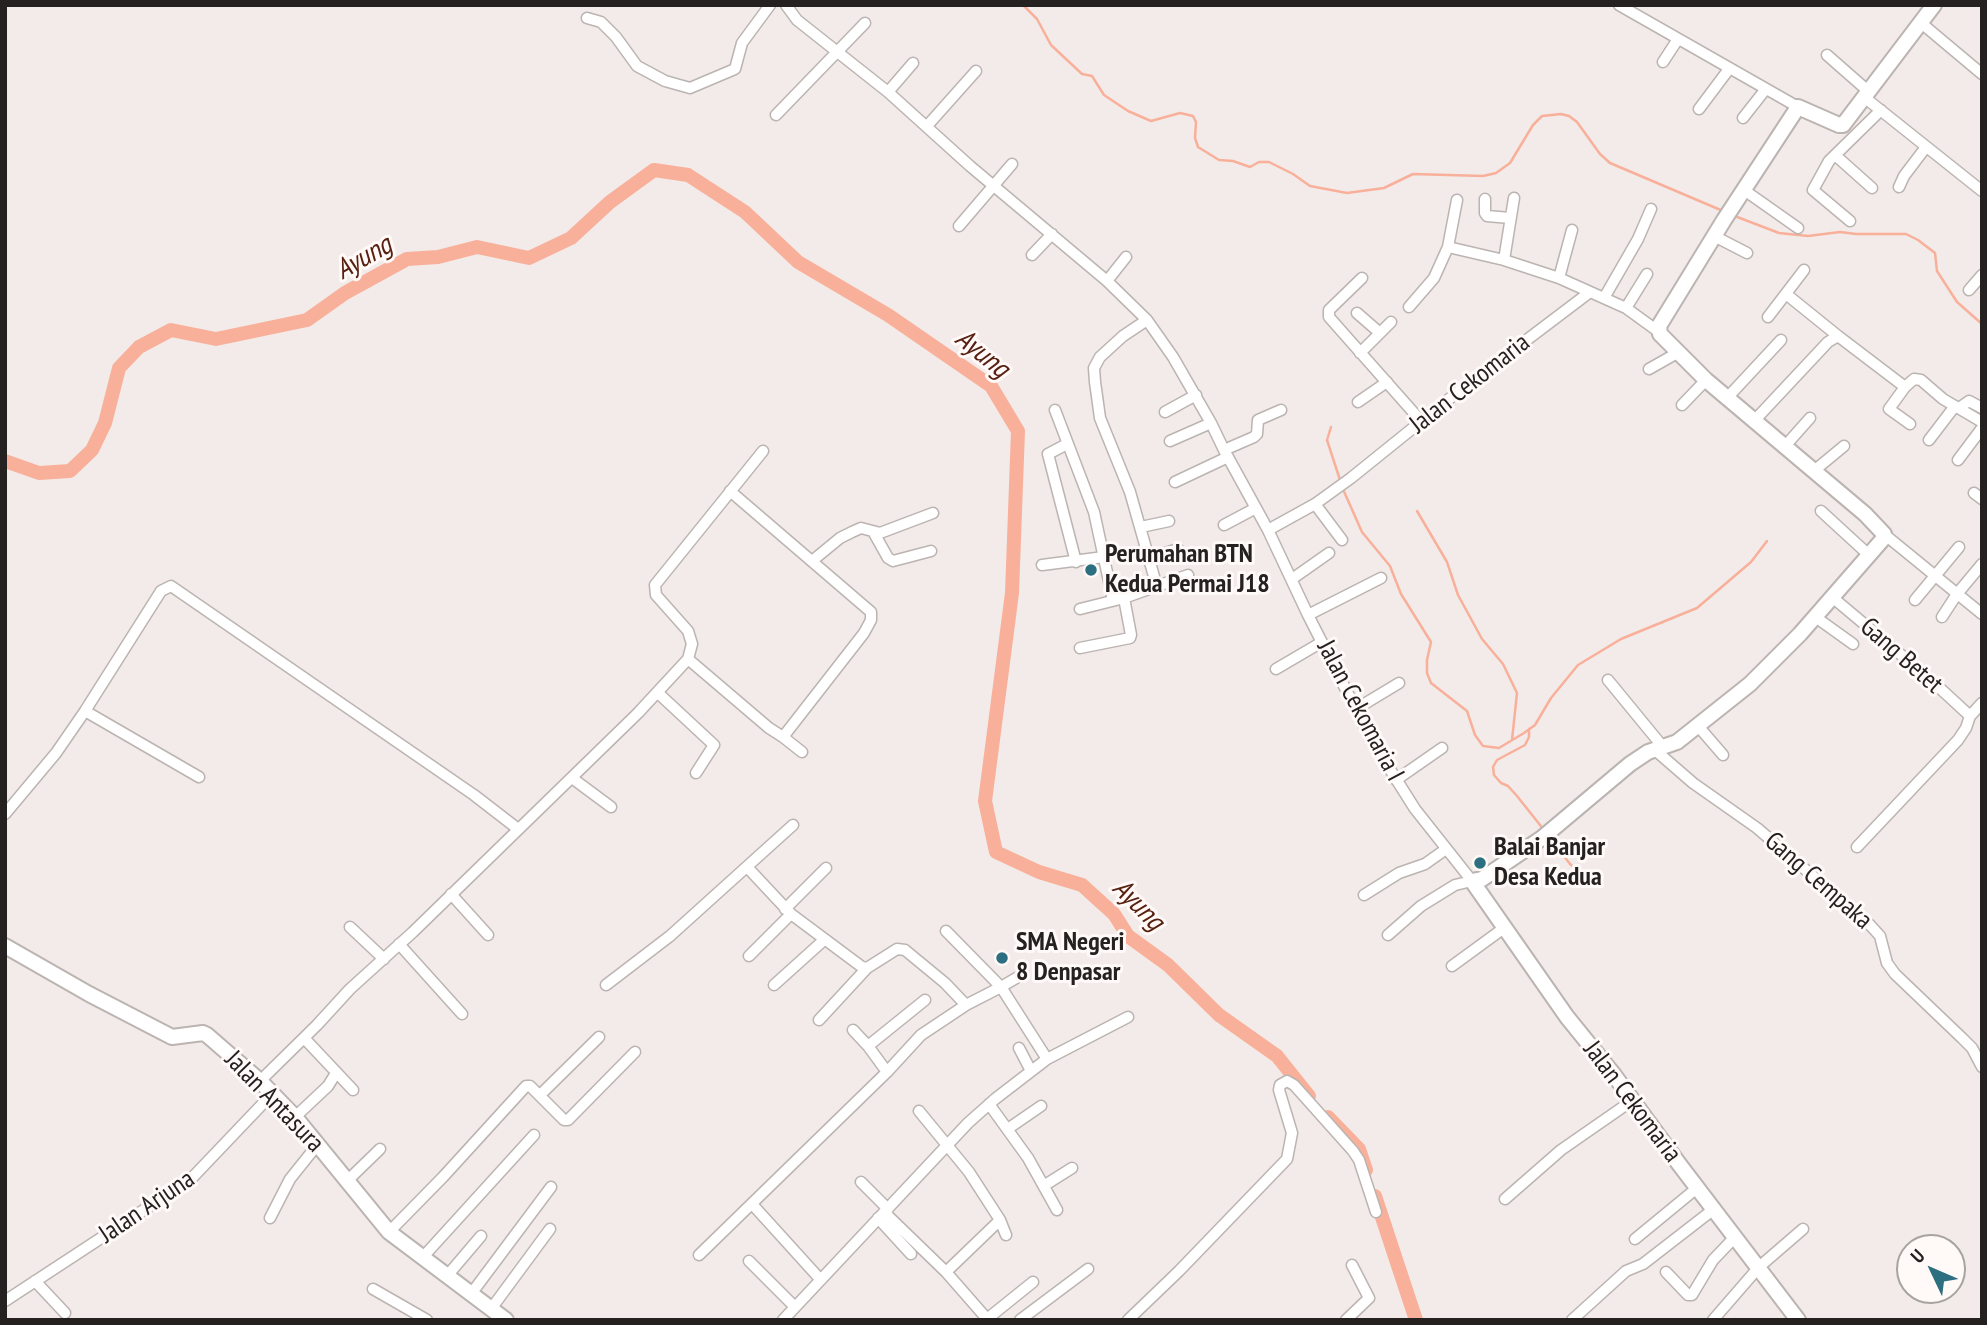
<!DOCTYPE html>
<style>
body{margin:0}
#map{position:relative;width:1987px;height:1325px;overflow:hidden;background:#f3ebe9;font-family:"PT Sans Narrow",sans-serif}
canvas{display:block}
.frame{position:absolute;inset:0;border:7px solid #242120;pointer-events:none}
.north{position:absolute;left:1896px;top:1234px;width:70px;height:70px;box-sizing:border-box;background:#fff9f7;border:2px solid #a7a3a1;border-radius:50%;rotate:314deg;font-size:19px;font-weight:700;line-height:28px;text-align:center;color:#242120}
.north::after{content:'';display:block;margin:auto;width:24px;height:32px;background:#2c6f80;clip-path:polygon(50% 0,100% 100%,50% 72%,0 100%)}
</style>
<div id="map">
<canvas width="1987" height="1325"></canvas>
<div class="frame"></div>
<div class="north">U</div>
</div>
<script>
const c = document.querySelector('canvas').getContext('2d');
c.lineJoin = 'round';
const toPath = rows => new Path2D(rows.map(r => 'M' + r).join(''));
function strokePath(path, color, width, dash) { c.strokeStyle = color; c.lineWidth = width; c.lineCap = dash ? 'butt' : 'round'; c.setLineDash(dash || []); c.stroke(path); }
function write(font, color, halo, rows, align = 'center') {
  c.font = font + ' "PT Sans Narrow",sans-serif'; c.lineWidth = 6; c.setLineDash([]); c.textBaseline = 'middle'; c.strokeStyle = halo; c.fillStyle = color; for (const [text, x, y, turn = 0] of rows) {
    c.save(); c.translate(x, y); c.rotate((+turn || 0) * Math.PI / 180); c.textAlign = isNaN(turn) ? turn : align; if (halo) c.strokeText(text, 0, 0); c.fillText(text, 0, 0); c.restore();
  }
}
strokePath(toPath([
 [1023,5,1037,19,1051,45,1082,74,1092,76,1104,95,1128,111,1151,121,1180,113,1193,116,1196,122,1195,138,1198,147,1219,160,1233,161,1250,167,1259,162,1269,162,1293,174,1310,186,1347,193,1384,188,1413,174,1483,176,1496,173,1510,163,1533,125,1542,116,1561,114,1569,116,1577,122,1600,154,1610,163,1723,211],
 [1732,215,1779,233,1808,236,1840,232,1856,234,1906,234,1918,240,1935,253,1937,271,1957,302,1982,324],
 [1331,427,1327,440,1340,480],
 [1342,487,1362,532,1390,566,1401,594,1431,642,1427,660,1427,673,1431,683,1467,711,1475,735,1483,746,1499,748,1524,733,1535,725,1551,698,1578,665,1621,639,1697,608,1751,562,1767,541],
 [1417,511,1447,562,1458,595,1482,639,1503,664,1517,693,1512,740],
 [1529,729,1529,737,1525,745,1497,760,1493,767,1494,775,1501,783,1508,786,1517,796,1544,830],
 [1550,838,1570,864,1581,873,1590,875]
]), '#f8b09a', 2.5);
strokePath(toPath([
 [5,461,39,473,70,471,92,450,105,423,119,368,139,347,171,330,216,339,307,320,345,293,407,259,438,257,477,247,529,258,571,238,610,202,654,170,688,175,745,212,798,262,888,315,991,386,1018,431,1012,593,985,801,996,852,1039,872,1082,885,1114,914,1128,936,1168,965,1219,1015,1277,1056,1309,1096],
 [1328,1117,1359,1149,1366,1170],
 [1375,1196,1416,1320]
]), '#f8b09a', 14);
const street = toPath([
 [786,5,797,20,888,92,970,166,1107,281,1147,320,1173,357,1211,423,1224,450,1268,530,1308,615,1372,741,1415,809,1472,881,1455,885,1421,906,1388,935],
 [1619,5,1798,107],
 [587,18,601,22,616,37,637,66,665,81,690,88,735,69,742,43,770,5],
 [1920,22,1982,74],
 [1827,55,1868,91],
 [1663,62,1678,39],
 [888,92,913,63],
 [1864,97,1982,191],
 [1699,109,1729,69],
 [776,115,865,23],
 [1743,118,1765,90],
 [927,126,976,71],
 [1835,155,1872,188],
 [1899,187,1904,176,1926,147],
 [1744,190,1798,228],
 [1485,199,1485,213,1487,216,1510,218],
 [1850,221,1813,190,1829,161,1881,110],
 [959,226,1012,164],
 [1714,236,1747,253],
 [1448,247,1504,260,1559,278,1626,308,1659,332],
 [1032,255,1052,234],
 [1504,260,1514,198],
 [1362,278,1329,310,1329,317,1421,421],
 [1559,278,1572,230],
 [1107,281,1126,257],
 [1969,290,1982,275],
 [1786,294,1838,336],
 [1604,298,1638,239,1651,209],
 [1409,307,1434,278,1448,247,1457,200],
 [1626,308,1647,274],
 [1357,313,1380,333],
 [1768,317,1804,270],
 [1147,320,1123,336,1100,357,1094,368,1095,382,1100,418,1130,492,1157,587],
 [1360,353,1391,322],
 [1649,369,1679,352],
 [1905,387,1889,409,1910,424],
 [1727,398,1781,340],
 [1358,402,1387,382],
 [1682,405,1706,380],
 [1959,408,1969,401,1982,408],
 [1055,410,1094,512,1113,600],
 [1165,412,1196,395],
 [1754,421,1828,342,1838,336,1905,387,1914,379,1921,380,1943,399,1982,422],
 [1929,440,1955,406],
 [1170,441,1211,423],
 [1067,444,1048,454,1076,562],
 [1786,445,1810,418],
 [1224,450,1254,437,1257,434,1258,420,1281,410],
 [1958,460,1982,428],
 [1815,470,1844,446],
 [1175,482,1228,457],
 [1974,493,1982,499],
 [1315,504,1342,540],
 [1821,511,1870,556],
 [1224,525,1256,508],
 [1141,527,1169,521],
 [1268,530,1315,504,1351,478,1454,395,1590,292],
 [874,533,888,558,893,561,931,551],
 [1884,534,1982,614],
 [1150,558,1178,549],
 [812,561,840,538,852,532,861,528,880,533,933,513],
 [1042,565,1104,557],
 [1292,579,1329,553],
 [1832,597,1931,680,1970,716],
 [1915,600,1959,547],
 [1080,609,1124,598,1188,575],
 [1308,615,1381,578],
 [1814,616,1853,644],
 [1942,617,1957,594,1982,564],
 [1080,648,1130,638,1131,635,1124,598],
 [688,659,769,728,783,737,864,633,871,620,871,612,730,491],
 [1276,669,1322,642],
 [1608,680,1663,747],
 [658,693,714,745,696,773],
 [1356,709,1399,683],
 [85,711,199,777],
 [1698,726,1723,755],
 [783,737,802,752],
 [1655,750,1693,783,1757,828,1870,925,1880,936,1887,963,1895,974,1962,1038,1972,1048,1982,1067],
 [572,778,611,807],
 [1396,780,1442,748],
 [5,814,56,753,85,711,161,591,171,586,474,795,518,829],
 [1857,847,1958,740,1966,728,1970,716,1982,703],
 [451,894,488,935],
 [1364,895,1399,873,1425,864,1446,849],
 [785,909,826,868],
 [350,927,384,959],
 [946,931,1001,987,1023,974],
 [399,944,462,1014],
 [749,956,791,914],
 [1452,966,1504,928],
 [606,985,670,936,793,825],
 [774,985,824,940],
 [966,1005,1001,987,1047,1059],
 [819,1020,867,968],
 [853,1030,868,1046,887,1072],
 [304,1038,353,1090],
 [868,1046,925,1000],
 [1019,1048,1031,1071],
 [260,1081,317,1025,350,989,413,932,638,713,688,659,692,644,688,631,656,595,655,585,763,451],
 [540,1095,599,1037],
 [989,1104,1028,1158,1057,1210],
 [919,1111,969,1172,1000,1220,1006,1235],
 [295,1117,328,1086,336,1073],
 [1009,1128,1041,1106],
 [347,1181,380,1149],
 [861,1182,888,1209],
 [1045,1185,1072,1168],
 [1505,1199,1561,1150,1633,1100],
 [752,1204,820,1279],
 [884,1212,946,1272,988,1320],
 [270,1218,290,1179,318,1144],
 [878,1218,911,1254],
 [389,1232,443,1177,526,1086,530,1086,564,1120,568,1120,635,1052],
 [1635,1239,1697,1188],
 [699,1255,887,1072,921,1035,966,1005,945,983,905,950,897,949,867,968,862,967,791,914,747,867],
 [423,1257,534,1135],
 [749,1261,795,1307],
 [946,1272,1000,1220],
 [1666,1272,1688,1295,1692,1295,1713,1260,1734,1238],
 [447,1276,481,1236],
 [35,1281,65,1313],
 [373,1289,427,1320],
 [471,1294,551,1187],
 [5,1301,191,1179,272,1094],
 [491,1309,550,1229],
 [987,1319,1033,1282],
 [783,1320,968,1123,995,1099,1047,1059,1128,1017],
 [1020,1320,1088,1269],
 [1128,1320,1179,1271,1287,1159,1292,1133,1279,1090,1280,1085,1287,1081,1294,1085,1353,1151,1359,1160,1376,1212],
 [1346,1320,1369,1298,1352,1265],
 [1572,1320,1626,1271,1643,1264,1714,1209],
 [1713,1320,1759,1267,1803,1229]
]);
const secondary = toPath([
 [5,946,89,994,172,1037,203,1033,207,1035,260,1081,295,1117,389,1232,506,1320],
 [1798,1320,1679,1164,1614,1075,1567,1017,1472,881,1482,879,1542,838,1630,764,1648,752,1677,742,1750,684,1800,634,1883,539,1884,534,1865,514,1706,380,1660,334,1659,326,1724,220,1798,107,1839,125,1843,125,1934,5]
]);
strokePath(street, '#bbb4b1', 13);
strokePath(secondary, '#bbb4b1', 18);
strokePath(street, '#fff', 10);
strokePath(secondary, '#fff', 14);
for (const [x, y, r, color] of [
 [1091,570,7,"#2c6f80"],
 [1480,863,7,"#2c6f80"],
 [1002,958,7,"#2c6f80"]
]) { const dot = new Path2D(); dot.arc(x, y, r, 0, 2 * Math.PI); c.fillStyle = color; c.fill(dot); strokePath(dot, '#fff9f7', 2.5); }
write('26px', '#242120', '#fff9f7', [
 ["Jalan Cekomaria",1470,384,-38],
 ["Gang Betet",1901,656,41],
 ["Jalan Cekomaria I",1360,711,62],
 ["Gang Cempaka",1818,881,41],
 ["Jalan Antasura",274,1102,46],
 ["Jalan Cekomaria",1632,1102,53],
 ["Jalan Arjuna",147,1207,-34]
]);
write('bold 26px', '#242120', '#fff9f7', [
 ["Perumahan BTN",1105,555],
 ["Kedua Permai J18",1105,585],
 ["Balai Banjar",1494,848],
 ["Desa Kedua",1494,878],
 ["SMA Negeri",1016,943],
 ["8 Denpasar",1016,973]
], 'left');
write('italic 28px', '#572010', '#fff9f7', [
 ["Ayung",364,258,-30],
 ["Ayung",982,354,39],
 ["Ayung",1138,905,45]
]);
</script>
